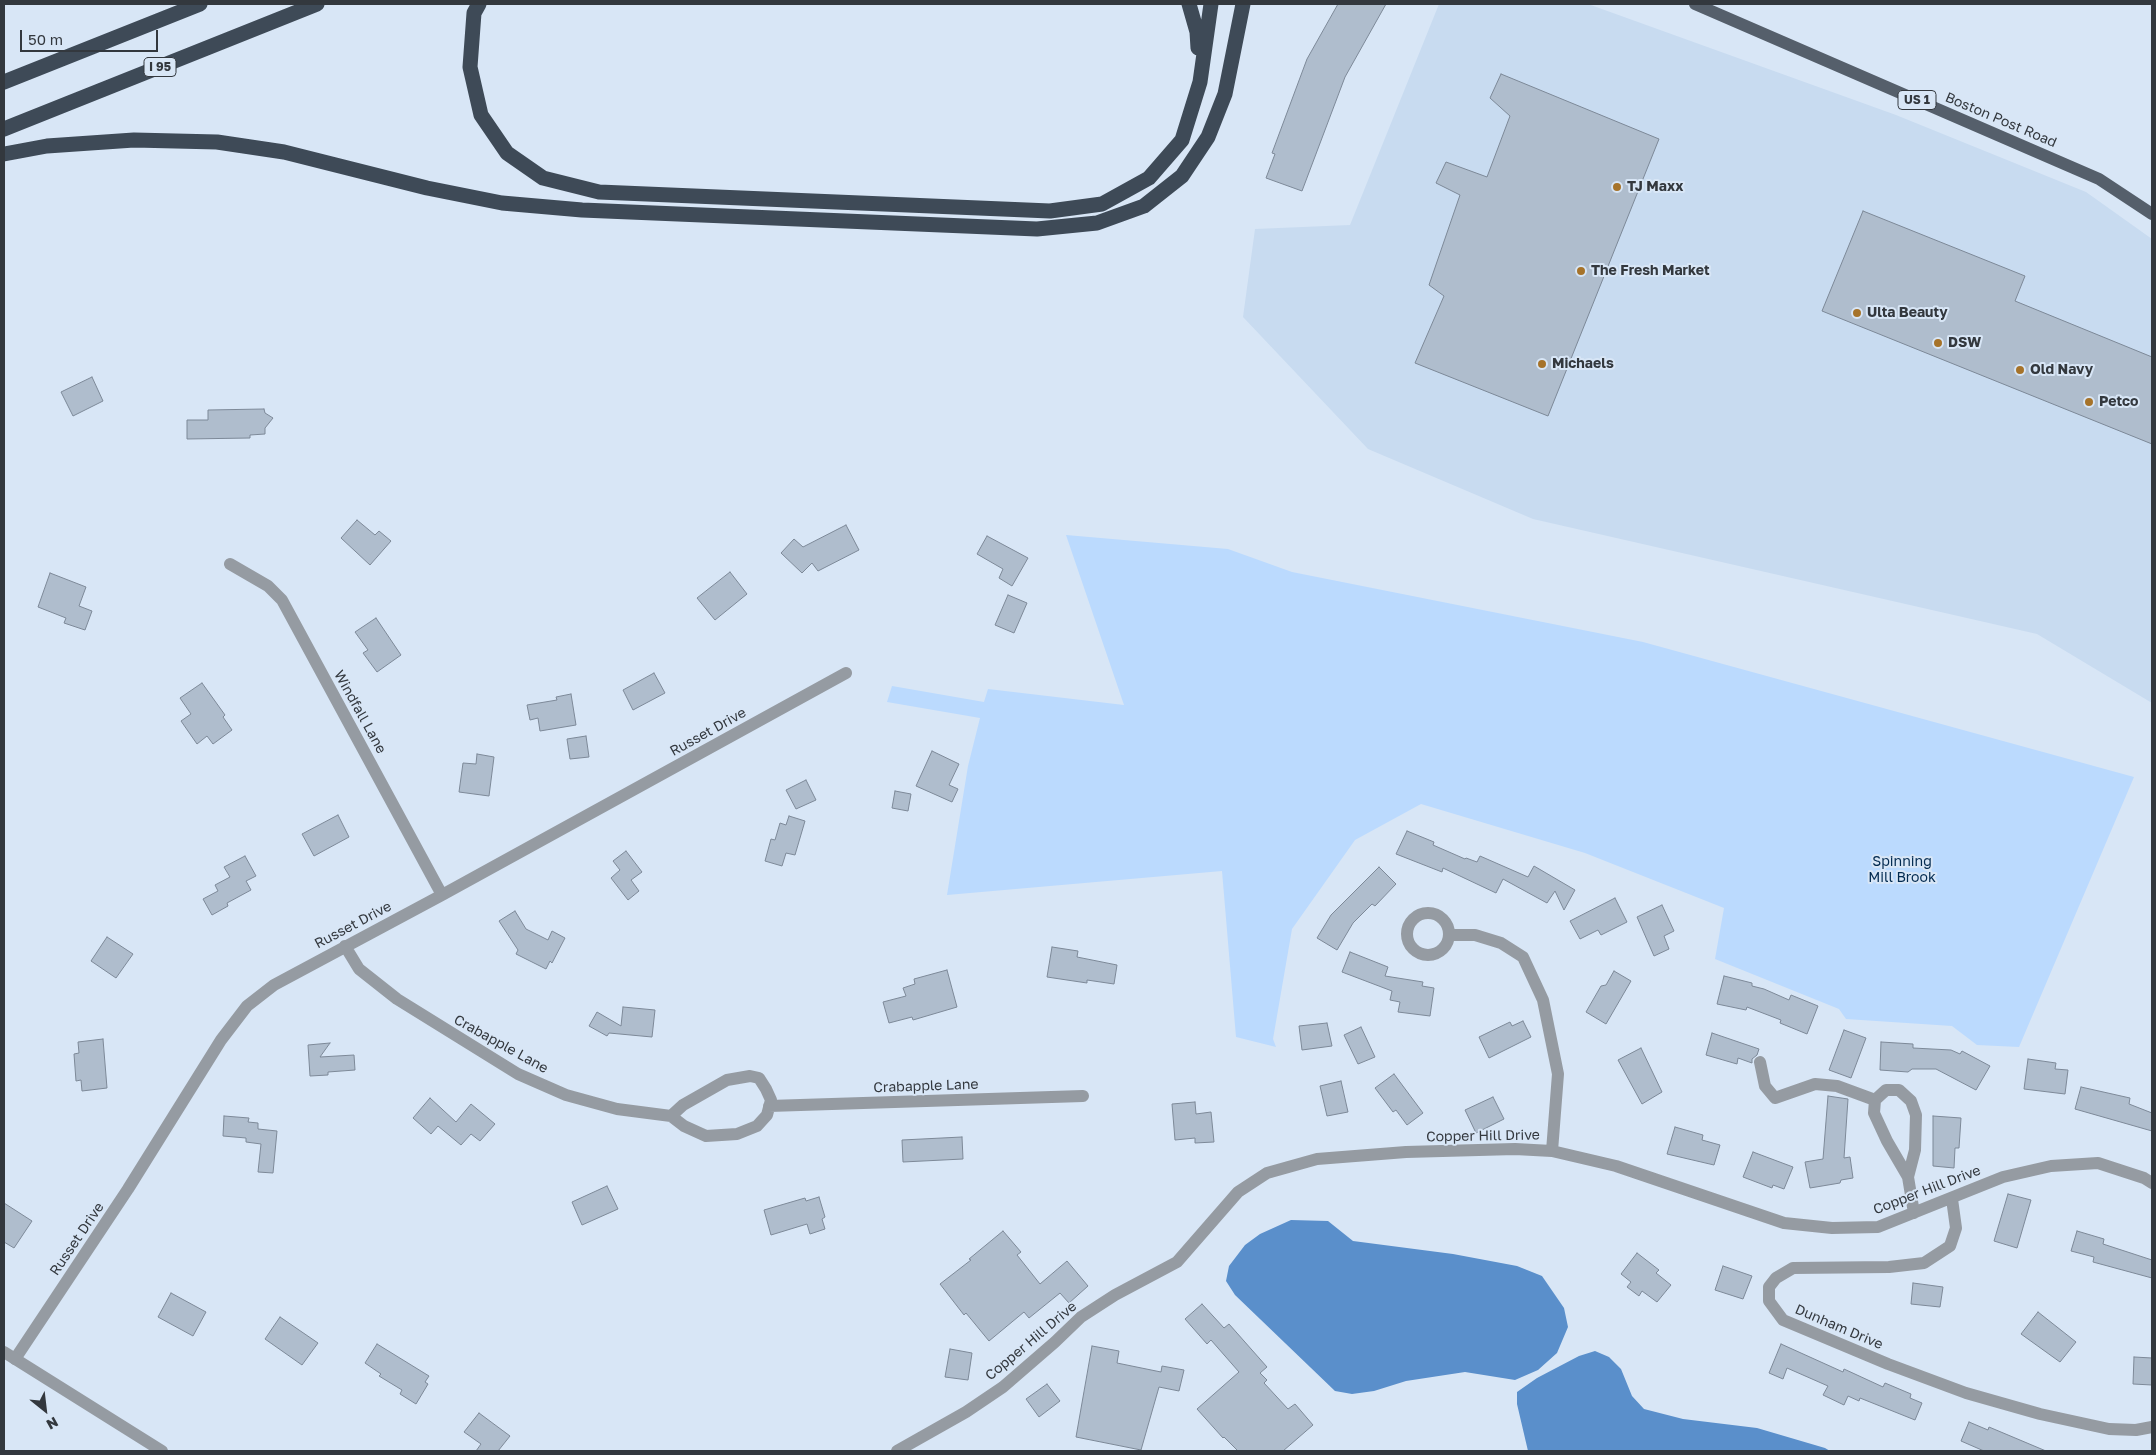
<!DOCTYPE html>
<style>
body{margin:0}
#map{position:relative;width:2156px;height:1455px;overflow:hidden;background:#d8e6f6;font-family:"Golos Text",sans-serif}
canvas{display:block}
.frame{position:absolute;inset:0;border:5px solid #33383e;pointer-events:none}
.north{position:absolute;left:20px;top:1385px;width:50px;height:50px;-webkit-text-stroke:4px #d8e6f6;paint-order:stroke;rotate:151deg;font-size:14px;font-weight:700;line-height:20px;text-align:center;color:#33383e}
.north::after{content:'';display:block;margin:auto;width:18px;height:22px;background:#33383e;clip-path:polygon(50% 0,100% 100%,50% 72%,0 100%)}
.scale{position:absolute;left:20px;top:30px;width:138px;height:22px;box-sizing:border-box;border:2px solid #33383e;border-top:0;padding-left:6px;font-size:15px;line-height:18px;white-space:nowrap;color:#33383e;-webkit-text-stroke:4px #d8e6f6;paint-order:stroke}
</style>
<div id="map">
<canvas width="2156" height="1455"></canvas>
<div class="frame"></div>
<div class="north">N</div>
<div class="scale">50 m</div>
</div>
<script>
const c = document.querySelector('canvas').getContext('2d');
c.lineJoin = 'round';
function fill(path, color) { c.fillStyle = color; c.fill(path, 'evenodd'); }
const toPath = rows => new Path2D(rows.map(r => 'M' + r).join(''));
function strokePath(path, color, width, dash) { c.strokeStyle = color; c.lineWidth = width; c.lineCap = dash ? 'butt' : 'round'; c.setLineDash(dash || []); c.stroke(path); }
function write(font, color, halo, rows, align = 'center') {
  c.font = font + ' "Golos Text",sans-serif'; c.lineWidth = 4; c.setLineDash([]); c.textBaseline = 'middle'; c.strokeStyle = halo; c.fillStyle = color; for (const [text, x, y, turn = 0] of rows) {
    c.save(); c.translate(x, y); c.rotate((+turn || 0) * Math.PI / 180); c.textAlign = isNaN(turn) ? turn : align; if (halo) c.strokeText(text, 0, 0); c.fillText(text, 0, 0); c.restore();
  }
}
fill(toPath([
 [1439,4,1588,4,1896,115,2086,192,2152,239,2152,703,2037,634,1533,519,1368,449,1243,317,1255,229,1350,225]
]), '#c8dbf0');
fill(toPath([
 [1066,535,1228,549,1292,572,1643,642,2134,777,2019,1047,1977,1045,1952,1026,1846,1019,1839,1009,1715,959,1724,908,1585,853,1421,804,1355,840,1292,929,1273,1039,1276,1047,1236,1037,1222,871,947,895,968,766,980,718,887,702,892,686,984,702,988,689,1124,705]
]), '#bbdafe');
fill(toPath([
 [1291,1220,1328,1221,1353,1241,1453,1254,1517,1266,1542,1276,1564,1308,1568,1327,1557,1353,1538,1370,1515,1380,1465,1372,1406,1381,1374,1391,1352,1394,1335,1391,1235,1295,1226,1281,1229,1266,1245,1245,1260,1234],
 [1595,1351,1609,1357,1621,1369,1632,1396,1644,1409,1683,1419,1757,1428,1825,1448,1830,1451,1528,1451,1517,1404,1517,1392,1537,1378,1579,1356]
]), '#5a8fcb');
const building = toPath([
 [1338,4,1386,4,1345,77,1302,191,1266,178,1275,154,1272,153,1307,59,1338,4],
 [1501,74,1659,139,1548,416,1415,363,1444,296,1429,285,1460,195,1436,183,1446,162,1487,177,1510,116,1490,98,1501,74],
 [1863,211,2025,276,2015,301,2152,357,2152,444,1822,311,1863,211],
 [92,377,103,401,73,416,61,392,92,377],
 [264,409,265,413,273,418,265,428,265,434,250,435,250,438,187,439,187,420,208,420,208,410,264,409],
 [357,520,375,535,379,531,391,541,370,565,341,538,357,520],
 [846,525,859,550,818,571,812,563,802,573,781,553,794,539,803,547,846,525],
 [987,536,1028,558,1012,586,999,578,1003,569,977,554,987,536],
 [730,572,747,594,715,620,697,598,730,572],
 [50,573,86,587,79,606,92,611,85,630,64,623,66,618,38,607,50,573],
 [1008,595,1027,603,1014,633,995,625,1008,595],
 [376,618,401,655,377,672,363,653,368,650,355,632,376,618],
 [654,673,665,693,633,710,623,690,654,673],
 [202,683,225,715,223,717,232,730,213,744,207,736,197,744,181,721,191,714,180,698,202,683],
 [571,694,576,725,540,731,538,718,530,720,527,705,557,700,556,697,571,694],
 [586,736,589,757,570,759,567,739,586,736],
 [932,751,959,764,949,785,958,789,952,802,916,786,932,751],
 [477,754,494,757,489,796,459,792,463,763,476,764,477,754],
 [806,780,816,800,796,809,786,790,806,780],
 [895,791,911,794,908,811,892,808,895,791],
 [338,815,349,837,314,856,302,834,338,815],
 [789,816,805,821,795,855,786,853,782,866,765,861,771,839,775,840,780,823,786,825,789,816],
 [1407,831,1434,842,1433,845,1465,859,1466,858,1477,862,1480,856,1528,877,1534,866,1575,890,1564,910,1555,891,1547,903,1503,879,1496,893,1443,868,1442,872,1396,854,1407,831],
 [626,851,642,872,631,880,639,891,628,900,611,878,620,870,613,861,626,851],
 [245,856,256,876,246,881,251,890,227,903,228,906,212,915,203,899,218,891,215,885,230,877,224,867,245,856],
 [1379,867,1396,884,1375,906,1372,904,1353,923,1337,950,1317,938,1331,915,1379,867],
 [1615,898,1627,922,1601,935,1598,930,1580,939,1570,921,1615,898],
 [1662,905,1674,931,1664,936,1669,949,1654,956,1637,917,1662,905],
 [515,911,526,929,548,940,552,931,565,938,552,963,550,961,546,969,516,954,518,950,499,921,515,911],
 [107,937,133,954,116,978,91,961,107,937],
 [1052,947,1078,951,1077,957,1117,965,1114,984,1087,980,1087,983,1047,977,1052,947],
 [1350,952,1388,967,1385,976,1423,982,1422,986,1434,988,1430,1016,1398,1012,1400,1002,1390,1000,1392,991,1342,972,1350,952],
 [947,970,957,1007,913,1020,912,1017,889,1023,883,1002,906,996,903,988,915,984,914,979,947,970],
 [1614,971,1631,981,1606,1024,1586,1012,1601,986,1606,985,1614,971],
 [1724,976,1752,983,1752,986,1764,989,1789,1000,1791,995,1818,1006,1807,1034,1780,1023,1781,1020,1747,1007,1746,1010,1717,1004,1724,976],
 [623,1007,655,1010,652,1037,609,1033,607,1036,589,1026,597,1012,621,1026,623,1007],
 [1523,1021,1531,1037,1489,1058,1479,1037,1510,1022,1512,1026,1523,1021],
 [1327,1023,1332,1046,1302,1050,1299,1026,1327,1023],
 [1361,1027,1375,1057,1358,1064,1344,1035,1361,1027],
 [1844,1030,1866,1038,1851,1078,1829,1070,1844,1030],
 [1712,1033,1759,1049,1757,1055,1752,1059,1752,1063,1738,1058,1737,1064,1706,1055,1712,1033],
 [103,1039,107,1088,82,1091,81,1080,76,1081,74,1054,79,1053,78,1042,103,1039],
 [1881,1042,1913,1044,1913,1048,1951,1050,1960,1054,1962,1051,1990,1066,1976,1090,1936,1069,1912,1069,1908,1072,1880,1070,1881,1042],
 [330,1043,320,1057,354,1055,355,1070,328,1072,328,1075,310,1076,308,1045,330,1043],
 [1641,1048,1662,1092,1642,1104,1618,1060,1641,1048],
 [2028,1059,2056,1063,2055,1069,2068,1070,2065,1094,2024,1089,2028,1059],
 [1394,1074,1423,1113,1407,1125,1396,1110,1393,1112,1375,1088,1394,1074],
 [1341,1081,1348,1112,1327,1116,1320,1086,1341,1081],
 [2081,1087,2130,1098,2129,1104,2152,1113,2152,1131,2075,1109,2081,1087],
 [1828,1096,1848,1099,1844,1158,1850,1157,1853,1178,1841,1180,1840,1183,1810,1188,1805,1162,1823,1159,1828,1096],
 [1493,1097,1504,1119,1476,1133,1465,1110,1493,1097],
 [430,1098,456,1122,471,1104,495,1124,480,1141,471,1134,461,1145,438,1126,431,1134,413,1118,430,1098],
 [1195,1102,1196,1114,1211,1112,1214,1142,1195,1143,1195,1138,1175,1140,1172,1104,1195,1102],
 [224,1116,249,1118,248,1122,258,1123,258,1129,277,1131,273,1173,258,1172,261,1144,246,1142,246,1138,223,1136,224,1116],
 [1933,1116,1961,1118,1959,1148,1955,1148,1954,1168,1933,1166,1933,1116],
 [1675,1127,1703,1135,1702,1140,1720,1145,1714,1165,1667,1154,1675,1127],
 [962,1137,963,1159,903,1162,902,1140,962,1137],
 [1753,1152,1793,1167,1784,1189,1773,1185,1772,1188,1743,1177,1753,1152],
 [607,1186,618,1209,582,1225,572,1202,607,1186],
 [2008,1194,2031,1200,2017,1248,1994,1241,2008,1194],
 [819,1197,825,1217,822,1219,825,1229,810,1234,807,1224,771,1235,764,1210,805,1198,806,1201,819,1197],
 [4,1203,32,1221,14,1248,4,1242,4,1203],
 [1003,1231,1021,1252,1017,1255,1040,1284,1067,1261,1088,1286,1069,1303,1060,1293,1029,1318,1024,1312,989,1341,966,1313,964,1315,940,1284,971,1260,969,1259,1003,1231],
 [2077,1231,2104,1239,2103,1244,2152,1260,2152,1278,2093,1262,2094,1257,2071,1251,2077,1231],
 [1637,1253,1659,1270,1656,1273,1671,1285,1657,1302,1642,1291,1639,1296,1627,1287,1631,1282,1621,1274,1637,1253],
 [1723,1266,1752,1276,1743,1299,1715,1290,1723,1266],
 [1913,1283,1943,1287,1940,1307,1911,1304,1913,1283],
 [171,1293,206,1312,193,1336,158,1317,171,1293],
 [1202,1304,1224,1328,1229,1324,1267,1367,1260,1373,1267,1380,1264,1383,1288,1409,1295,1404,1313,1425,1283,1451,1238,1451,1224,1437,1223,1438,1197,1409,1239,1372,1211,1340,1207,1344,1185,1319,1202,1304],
 [2038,1312,2076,1342,2060,1362,2021,1334,2038,1312],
 [280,1317,318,1343,302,1365,265,1339,280,1317],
 [377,1344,429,1376,425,1382,428,1384,416,1404,400,1394,402,1390,379,1376,381,1374,365,1363,377,1344],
 [1781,1344,1843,1372,1844,1369,1883,1387,1885,1383,1911,1394,1910,1398,1922,1403,1915,1420,1860,1398,1859,1401,1848,1396,1844,1405,1823,1395,1828,1386,1787,1368,1783,1379,1769,1373,1781,1344],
 [1092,1346,1119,1351,1117,1363,1161,1372,1162,1366,1184,1370,1179,1391,1159,1387,1141,1450,1076,1437,1092,1346],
 [950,1349,972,1353,968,1380,945,1377,950,1349],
 [2134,1357,2152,1358,2152,1385,2133,1384,2134,1357],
 [1047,1384,1060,1401,1039,1417,1026,1399,1047,1384],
 [479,1413,510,1436,498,1451,476,1451,481,1444,464,1432,479,1413],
 [1969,1422,1988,1430,1989,1427,2046,1451,1984,1451,1961,1441,1969,1422]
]);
fill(building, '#afbdcd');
strokePath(building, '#7d8998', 1);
strokePath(toPath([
 [230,564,268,586,282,600,442,895],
 '1407 934a21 21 0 1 1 42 0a21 21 0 1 1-42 0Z',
 [1449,935,1475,935,1501,943,1523,957,1543,1000,1558,1074,1552,1151],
 [345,946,359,969,397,999,518,1074,566,1095,617,1109,671,1116,684,1126,706,1136,737,1134,757,1126,767,1115,771,1100,766,1089,759,1078,750,1076,727,1080,683,1105,671,1116],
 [1760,1062,1765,1086,1775,1098,1815,1084,1837,1086,1875,1100],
 [769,1106,1083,1096],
 [1908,1177,1887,1141,1874,1113,1875,1100,1886,1090,1899,1090,1911,1101,1916,1115,1915,1150,1908,1177,1914,1213],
 [1952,1199,1956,1228,1950,1246,1924,1263,1889,1267,1793,1268,1776,1278,1769,1287,1769,1301,1783,1320,1888,1364,1966,1393,2040,1414,2109,1429,2136,1430,2152,1427],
 [15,1359,128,1189,221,1040,247,1006,274,985,442,895,846,673],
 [897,1451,966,1412,1003,1387,1055,1342,1081,1317,1115,1295,1177,1262,1238,1192,1267,1173,1317,1159,1406,1152,1515,1149,1552,1151,1616,1166,1784,1223,1832,1228,1878,1227,2003,1177,2051,1166,2098,1163,2144,1178,2152,1183]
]), '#959ba2', 12);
strokePath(toPath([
 [4,1352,162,1451]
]), '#959ba2', 12);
strokePath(toPath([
 [1695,4,2099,179,2152,214]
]), '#555f6b', 12);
strokePath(toPath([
 [479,4,474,13,470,67,481,115,507,153,543,178,599,192,1050,211,1102,204,1149,178,1182,140,1200,82,1211,4],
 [1189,4,1197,32,1198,48],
 [4,82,200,4],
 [4,129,317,4],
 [4,154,47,146,134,140,217,142,284,152,427,188,502,203,582,210,1037,229,1097,223,1144,206,1182,176,1208,137,1225,94,1243,4]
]), '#3e4a57', 15);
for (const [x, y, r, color] of [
 [1617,187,5,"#a6732a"],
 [1581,271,5,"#a6732a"],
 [1857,313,5,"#a6732a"],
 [1938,343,5,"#a6732a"],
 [1542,364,5,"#a6732a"],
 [2020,370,5,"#a6732a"],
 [2089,402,5,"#a6732a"]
]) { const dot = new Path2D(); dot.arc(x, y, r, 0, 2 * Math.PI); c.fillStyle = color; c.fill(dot); strokePath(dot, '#d8e6f6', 2); }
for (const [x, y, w] of [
 [160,67,32],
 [1917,100,38]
]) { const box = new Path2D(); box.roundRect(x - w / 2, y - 9.5, w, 19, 4); c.fillStyle = '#d8e6f6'; c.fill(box); strokePath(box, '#33383e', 1); }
write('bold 12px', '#33383e', null, [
 ["I 95",160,67],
 ["US 1",1917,100]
]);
write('14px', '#33383e', '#d8e6f6', [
 ["Boston Post Road",2001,120,23],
 ["Windfall Lane",360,712,61],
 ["Russet Drive",708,732,-29],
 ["Russet Drive",353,925,-28],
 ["Crabapple Lane",501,1044,29],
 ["Crabapple Lane",926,1086,-2],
 ["Copper Hill Drive",1483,1136,-1],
 ["Copper Hill Drive",1927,1190,-21],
 ["Russet Drive",77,1239,-56],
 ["Dunham Drive",1839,1327,23],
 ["Copper Hill Drive",1031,1341,-40]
]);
write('bold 14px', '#33383e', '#d8e6f6', [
 ["TJ Maxx",1627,187],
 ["The Fresh Market",1591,271],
 ["Ulta Beauty",1867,313],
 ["DSW",1948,343],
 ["Michaels",1552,364],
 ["Old Navy",2030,370],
 ["Petco",2099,402]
], 'left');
write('14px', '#022a50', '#d8e6f6', [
 ["Spinning",1902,862],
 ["Mill Brook",1902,878]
]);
</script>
